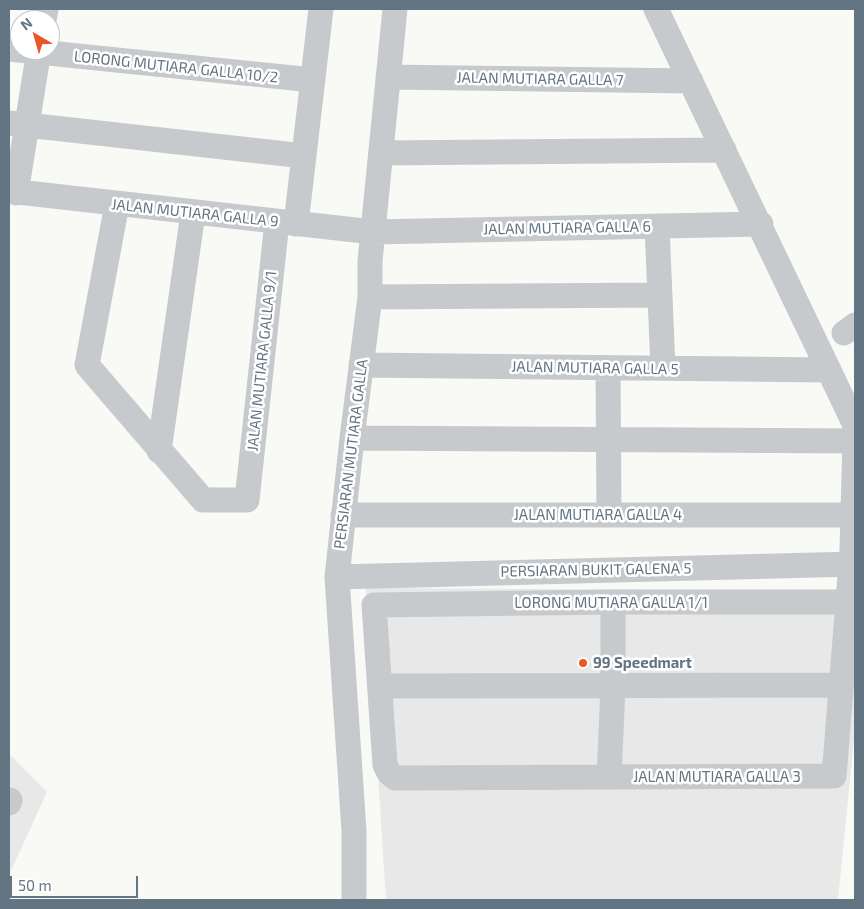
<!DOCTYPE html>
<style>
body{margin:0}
#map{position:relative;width:864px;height:909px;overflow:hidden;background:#f9f9f6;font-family:"Exo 2",sans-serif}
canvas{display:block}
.frame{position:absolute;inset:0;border:10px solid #637482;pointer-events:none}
.north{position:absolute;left:10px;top:10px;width:50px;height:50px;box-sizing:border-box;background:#fff;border:1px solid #c1c7cd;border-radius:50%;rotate:322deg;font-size:14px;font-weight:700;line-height:20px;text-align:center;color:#637482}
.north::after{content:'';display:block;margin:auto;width:18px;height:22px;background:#e95726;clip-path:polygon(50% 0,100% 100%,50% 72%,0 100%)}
.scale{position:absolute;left:10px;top:876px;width:128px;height:22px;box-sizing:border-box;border:2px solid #637482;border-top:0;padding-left:6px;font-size:15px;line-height:18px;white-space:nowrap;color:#637482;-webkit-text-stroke:4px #fff;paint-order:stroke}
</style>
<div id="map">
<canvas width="864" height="909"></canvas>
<div class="frame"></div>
<div class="north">N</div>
<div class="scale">50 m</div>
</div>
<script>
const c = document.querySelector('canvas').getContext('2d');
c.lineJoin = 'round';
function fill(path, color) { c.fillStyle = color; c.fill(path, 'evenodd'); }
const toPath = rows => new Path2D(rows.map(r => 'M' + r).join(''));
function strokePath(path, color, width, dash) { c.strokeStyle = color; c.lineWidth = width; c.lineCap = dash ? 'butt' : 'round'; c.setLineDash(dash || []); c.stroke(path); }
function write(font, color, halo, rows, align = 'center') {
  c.font = font + ' "Exo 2",sans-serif'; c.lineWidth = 5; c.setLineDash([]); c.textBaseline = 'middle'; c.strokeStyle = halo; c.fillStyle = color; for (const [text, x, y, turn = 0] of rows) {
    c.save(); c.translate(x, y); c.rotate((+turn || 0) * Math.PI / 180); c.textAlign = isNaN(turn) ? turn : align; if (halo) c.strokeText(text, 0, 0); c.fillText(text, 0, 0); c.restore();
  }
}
fill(toPath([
 [366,588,855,591,855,728,838,900,386,900],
 [9,754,47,792,9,875]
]), '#e7e8e7');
strokePath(toPath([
 [656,9,855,425],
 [44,20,46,9],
 [9,49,313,80],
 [388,77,691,81],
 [9,123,304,156],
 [381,153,724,150],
 [9,191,373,232,761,224],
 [16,193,39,50],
 [117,204,87,365,203,500,247,500,277,222],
 [296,224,321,9],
 [657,226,663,368],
 [370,297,660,295],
 [844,333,855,325],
 [361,365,829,370],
 [608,368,609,515],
 [352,438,855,441],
 [159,451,193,213],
 [343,515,853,515],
 [337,577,855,564],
 [848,602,613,602,374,605,385,765,389,773,395,778,834,776,848,602,852,550,855,437],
 [380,686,841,685],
 [609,777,613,687,613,602],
 [9,803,10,800],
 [354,900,354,831,337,577,352,438,370,297,370,261,395,9]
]), '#c6cacd', 25);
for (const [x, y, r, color] of [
 [583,663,5,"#e95726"]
]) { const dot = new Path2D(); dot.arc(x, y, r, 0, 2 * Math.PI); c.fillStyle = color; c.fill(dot); strokePath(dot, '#fff', 2); }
write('15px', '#637482', '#fff', [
 ["LORONG MUTIARA GALLA 10/2",176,67,6],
 ["JALAN MUTIARA GALLA 7",540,79,1],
 ["JALAN MUTIARA GALLA 9",195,213,6],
 ["JALAN MUTIARA GALLA 6",567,228,-1],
 ["JALAN MUTIARA GALLA 9/1",262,361,-84],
 ["JALAN MUTIARA GALLA 5",595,368,1],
 ["PERSIARAN MUTIARA GALLA",351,454,-83],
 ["JALAN MUTIARA GALLA 4",598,515],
 ["PERSIARAN BUKIT GALENA 5",596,570,-1],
 ["LORONG MUTIARA GALLA 1/1",611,603],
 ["JALAN MUTIARA GALLA 3",717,777]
]);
write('bold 15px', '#637482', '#fff', [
 ["99 Speedmart",593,663]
], 'left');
</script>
